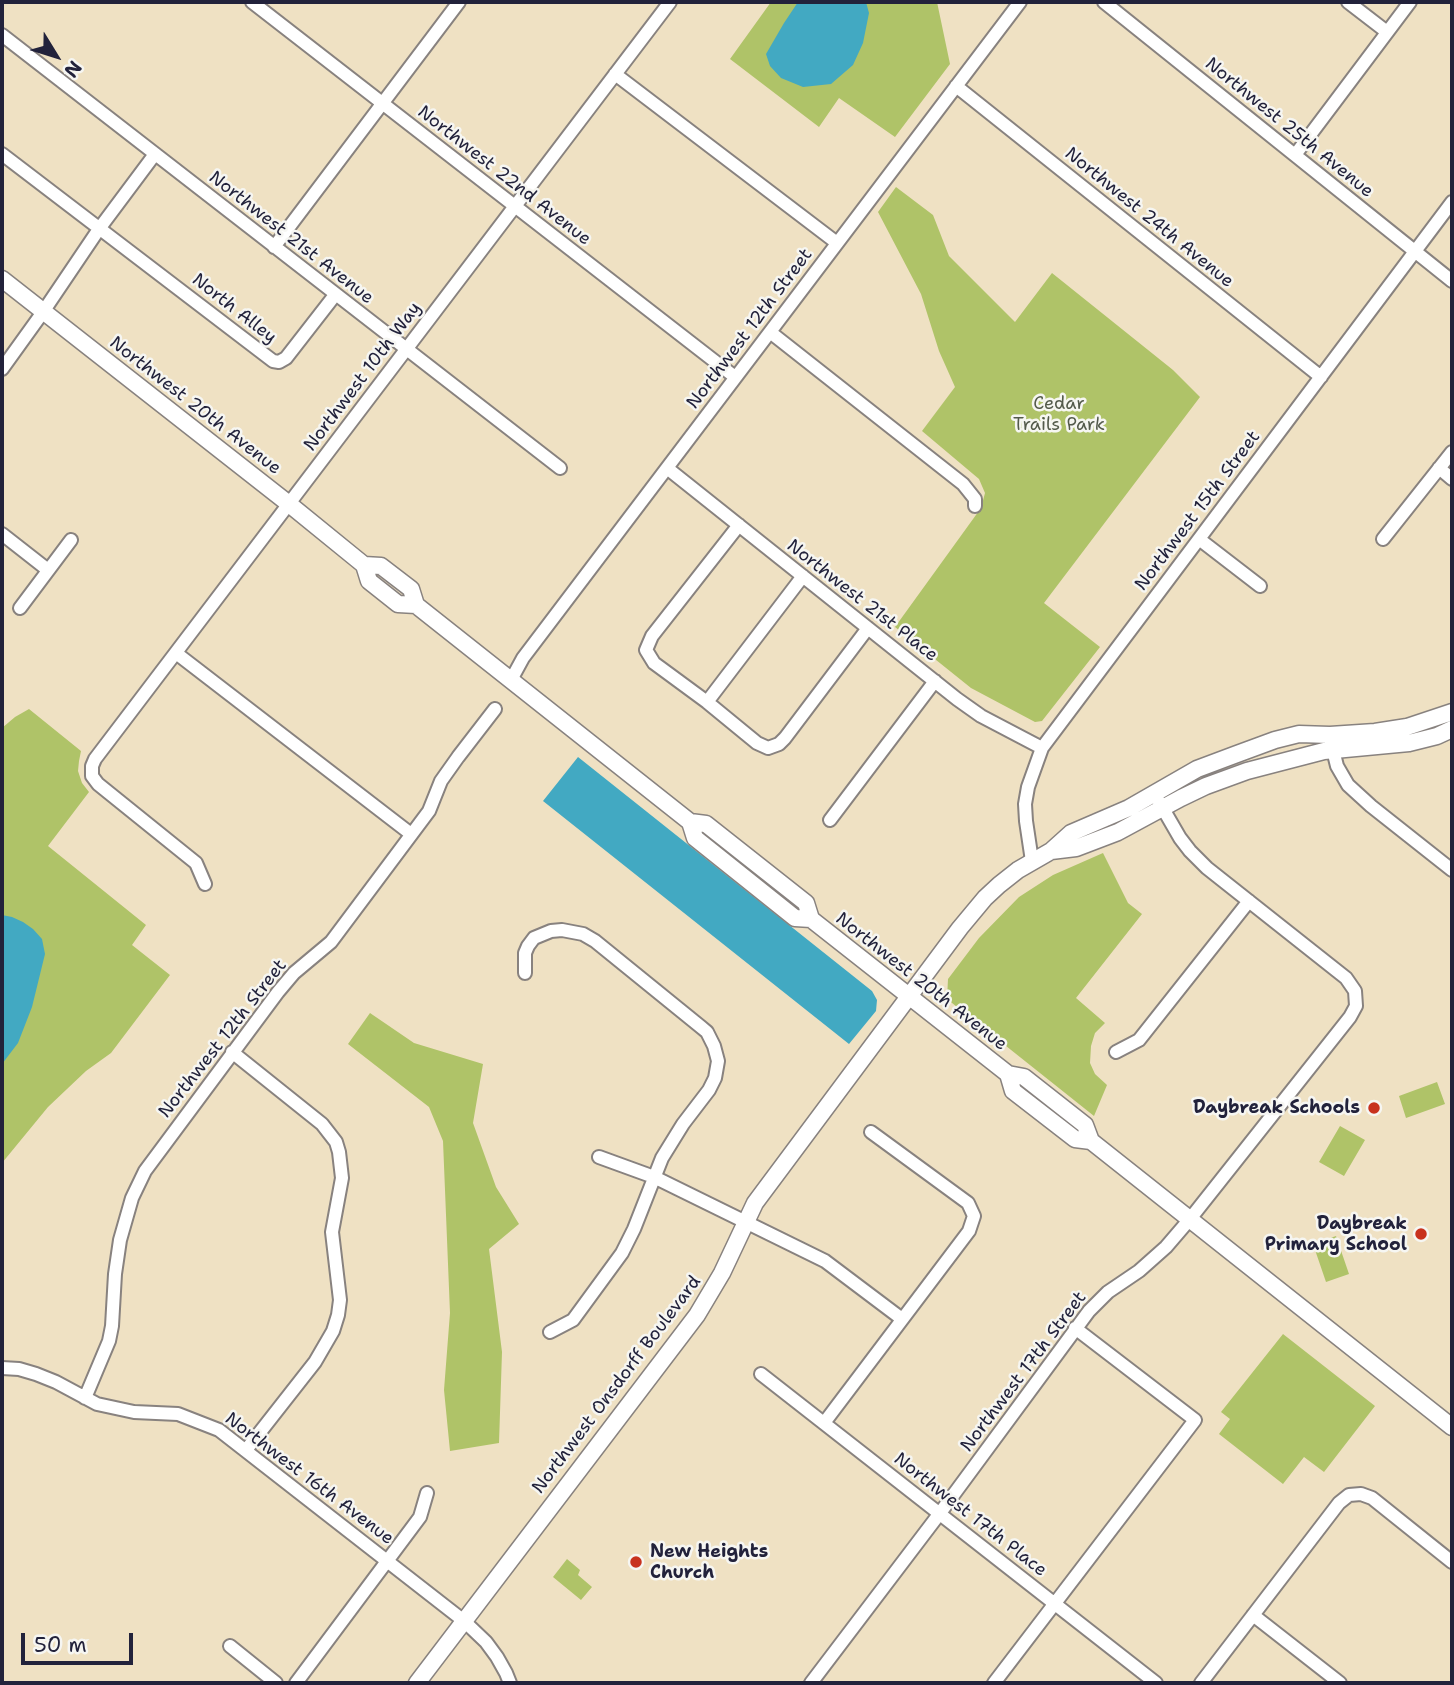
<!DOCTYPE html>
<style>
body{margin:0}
#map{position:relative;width:1454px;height:1685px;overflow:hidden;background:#efe1c3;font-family:"Shantell Sans",sans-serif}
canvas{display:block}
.frame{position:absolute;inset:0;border:4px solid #22223b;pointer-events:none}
.north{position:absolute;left:21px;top:21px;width:70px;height:70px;-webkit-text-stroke:5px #f6f6f2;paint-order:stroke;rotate:128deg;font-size:19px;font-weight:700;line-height:28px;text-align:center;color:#22223b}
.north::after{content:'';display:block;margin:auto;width:24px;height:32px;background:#22223b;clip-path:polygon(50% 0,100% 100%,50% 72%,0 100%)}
.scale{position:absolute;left:21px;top:1633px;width:112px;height:32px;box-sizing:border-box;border:4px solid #22223b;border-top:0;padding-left:9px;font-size:21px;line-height:24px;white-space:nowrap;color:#22223b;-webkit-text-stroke:5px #f6f6f2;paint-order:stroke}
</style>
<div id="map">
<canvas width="1454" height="1685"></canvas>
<div class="frame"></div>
<div class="north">N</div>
<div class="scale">50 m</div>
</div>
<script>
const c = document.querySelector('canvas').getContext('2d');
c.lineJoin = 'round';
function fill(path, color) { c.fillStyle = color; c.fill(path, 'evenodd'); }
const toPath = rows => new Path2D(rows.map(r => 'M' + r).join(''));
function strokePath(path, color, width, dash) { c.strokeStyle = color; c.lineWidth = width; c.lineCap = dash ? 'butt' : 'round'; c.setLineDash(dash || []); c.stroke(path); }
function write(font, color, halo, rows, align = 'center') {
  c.font = font + ' "Shantell Sans",sans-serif'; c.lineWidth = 5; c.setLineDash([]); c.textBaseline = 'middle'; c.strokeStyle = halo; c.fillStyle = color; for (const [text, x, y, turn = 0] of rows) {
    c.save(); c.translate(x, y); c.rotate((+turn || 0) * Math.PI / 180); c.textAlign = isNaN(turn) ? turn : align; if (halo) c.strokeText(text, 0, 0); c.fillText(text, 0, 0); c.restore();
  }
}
fill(toPath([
 [771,2,937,2,950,64,895,137,839,98,819,127,730,59],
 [896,187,933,215,949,256,1015,322,1052,273,1173,370,1200,397,1044,603,1100,647,1042,721,1035,722,971,688,895,627,981,508,985,493,979,479,922,431,955,387,939,351,921,294,878,212],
 [29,709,81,751,79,761,78,771,82,783,89,792,48,846,146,925,132,945,170,975,111,1053,86,1071,48,1107,2,1163,2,728,15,717],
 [1103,853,1128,903,1142,914,1076,998,1105,1023,1095,1033,1091,1046,1090,1063,1095,1074,1107,1085,1094,1116,947,999,948,979,979,938,1019,897,1053,875],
 [370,1013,414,1043,483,1064,473,1123,496,1187,519,1224,489,1249,502,1352,499,1443,450,1451,444,1390,450,1313,443,1141,429,1107,348,1044],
 [1437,1082,1445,1104,1406,1118,1399,1096],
 [1340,1126,1365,1140,1344,1176,1319,1162],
 [1336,1236,1349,1274,1326,1282,1313,1244],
 [1283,1334,1375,1406,1324,1472,1304,1457,1283,1484,1219,1434,1230,1419,1221,1412],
 [567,1559,580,1570,578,1575,592,1587,581,1600,553,1577]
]), '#afc368');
fill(toPath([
 [798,2,866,2,869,13,863,43,853,65,831,84,803,87,781,78,770,66,766,54,784,23],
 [578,757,872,991,877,1000,876,1011,849,1044,543,801],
 [2,915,12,917,23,922,33,929,42,939,45,954,32,1007,18,1043,2,1064]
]), '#42a9c2');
const minor = toPath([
 [252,2,735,377],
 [1104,2,1452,281],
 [1348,2,1387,32],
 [2,35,560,468],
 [615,74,837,243],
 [956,86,1321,377],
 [2,154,273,361,279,362,286,358,335,295],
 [1295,155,1410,2],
 [274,247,459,2],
 [770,332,963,484,975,499,975,506],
 [2,369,43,312,99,229,155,154],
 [667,468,957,699,981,716,1042,748],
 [1439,468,1452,479],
 [739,525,652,636,646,650,654,663,707,702,757,743,768,748,779,744,785,738,868,628],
 [2,534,48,570],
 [1199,539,1260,586],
 [1383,539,1452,452],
 [20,608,71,540],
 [176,653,411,834],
 [511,680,523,658,1020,2],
 [707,702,803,576],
 [1331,742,1337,766,1348,785,1371,806,1452,870],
 [830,820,935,681],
 [1032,861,1026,821,1025,804,1028,787,1042,748,1452,202],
 [205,884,196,863,98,784,92,776,92,766,95,759,670,2],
 [525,973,525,953,528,946,534,938,551,931,562,930,583,934,595,941,701,1027,707,1032,714,1046,718,1061,715,1078,709,1090,683,1124,662,1158,634,1229,622,1253,573,1320,550,1332],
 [232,1052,322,1124,336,1142,339,1152,342,1178,332,1232,340,1300,338,1315,333,1331,315,1362,246,1450],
 [1116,1052,1139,1040,1249,901],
 [599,1157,654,1177,825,1261,902,1319],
 [2,1368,19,1369,36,1374,56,1382,97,1404,134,1412,178,1414,219,1430,464,1621,486,1642,497,1657,506,1673,510,1683],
 [761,1374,1156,1683],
 [85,1398,109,1341,112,1326,115,1274,120,1240,132,1198,145,1171,278,992,294,973,331,942,429,811,441,781,458,757,495,709],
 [824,1423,969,1231,974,1216,968,1203,871,1132],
 [1253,1615,1340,1683],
 [230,1646,276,1683],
 [296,1683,420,1517,427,1493],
 [811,1683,940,1513,1089,1311,1108,1292,1139,1271,1166,1247,1190,1219,1350,1017,1356,1006,1355,991,1346,978,1207,868,1190,851,1180,838,1158,800],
 [994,1683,1195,1420,1075,1328],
 [1201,1683,1339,1503,1349,1495,1361,1494,1372,1498,1452,1562]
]);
const tertiary = toPath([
 [2,279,289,504,364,565,369,581,398,604,416,605,690,822,695,838,795,918,811,919,1008,1074,1024,1077,1085,1125,1091,1141,1452,1427],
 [364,565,381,566,411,589,416,605],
 [690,822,706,824,806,903,811,919],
 [1051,851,1076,848,1118,832,1181,798,1206,786,1247,771,1324,751,1409,743,1437,736,1452,729],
 [1008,1074,1013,1091,1075,1139,1091,1141],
 [417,1683,697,1315,722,1273,755,1203,960,928,985,898,999,885,1018,870,1051,851,1071,833,1129,808,1197,769,1237,754,1275,740,1299,734,1330,735,1375,732,1407,727,1452,712]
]);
strokePath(minor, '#88827f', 16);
strokePath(tertiary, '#88827f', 19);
strokePath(minor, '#fff', 12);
strokePath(tertiary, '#fff', 16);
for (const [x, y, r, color] of [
 [1374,1108,7,"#c8321e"],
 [1421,1234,7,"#c8321e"],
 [636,1562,7,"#c8321e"]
]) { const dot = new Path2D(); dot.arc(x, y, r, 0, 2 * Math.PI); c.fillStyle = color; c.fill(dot); strokePath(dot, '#f6f6f2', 2.5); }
write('18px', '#22223b', '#f6f6f2', [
 ["Northwest 25th Avenue",1289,128,39],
 ["Northwest 22nd Avenue",504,176,38],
 ["Northwest 24th Avenue",1149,218,39],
 ["Northwest 21st Avenue",291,238,38],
 ["North Alley",234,309,38],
 ["Northwest 12th Street",750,329,-53],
 ["Northwest 10th Way",363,377,-53],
 ["Northwest 20th Avenue",195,406,38],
 ["Northwest 15th Street",1198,511,-53],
 ["Northwest 21st Place",862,601,38],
 ["Northwest 20th Avenue",921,982,38],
 ["Northwest 12th Street",223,1039,-52],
 ["Northwest 17th Street",1024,1372,-53],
 ["Northwest Onsdorff Boulevard",617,1385,-53],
 ["Northwest 16th Avenue",309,1479,37],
 ["Northwest 17th Place",970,1515,38]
]);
write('18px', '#535a4b', '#f6f6f2', [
 ["Cedar",1059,404],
 ["Trails Park",1059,425]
]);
write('bold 18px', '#22223b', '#f6f6f2', [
 ["Daybreak Schools",1360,1108],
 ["Daybreak",1407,1224],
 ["Primary School",1407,1245],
 ["New Heights",650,1552,"left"],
 ["Church",650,1573,"left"]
], 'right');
</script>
